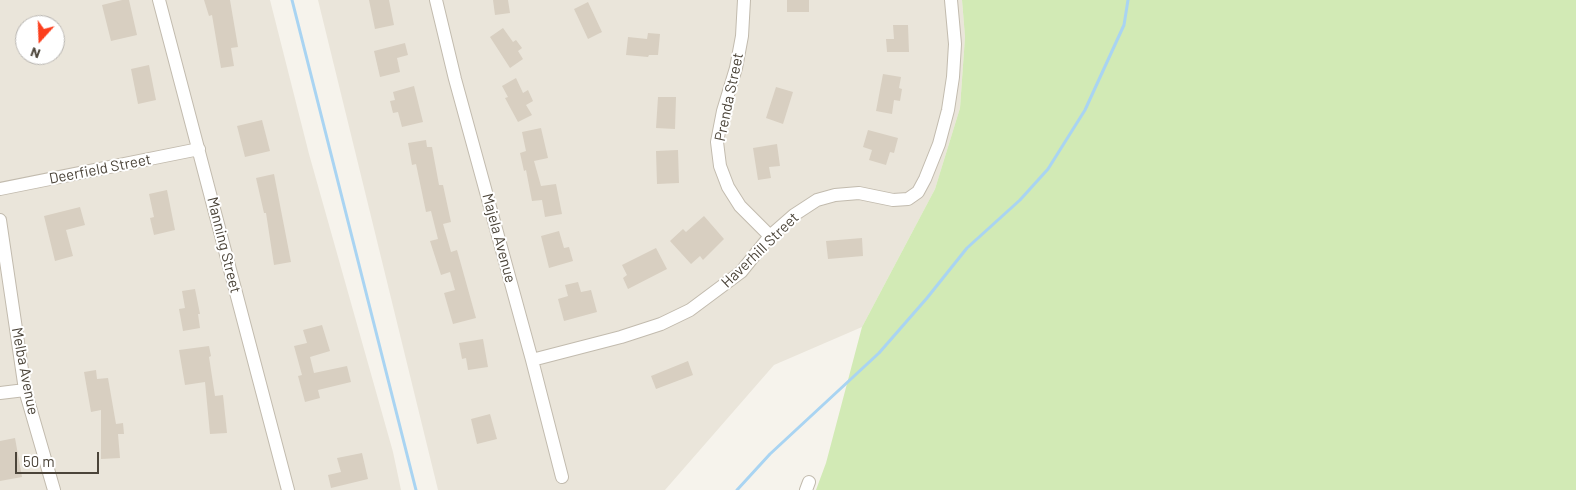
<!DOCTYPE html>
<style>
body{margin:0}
#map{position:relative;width:1576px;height:490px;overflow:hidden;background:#f6f3ec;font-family:Barlow,sans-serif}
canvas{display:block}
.north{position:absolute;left:15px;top:15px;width:50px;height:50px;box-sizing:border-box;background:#fff;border:1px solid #b7b4b0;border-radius:50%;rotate:200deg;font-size:14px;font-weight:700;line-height:20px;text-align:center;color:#4b4439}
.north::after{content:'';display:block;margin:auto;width:18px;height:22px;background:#fc3f1d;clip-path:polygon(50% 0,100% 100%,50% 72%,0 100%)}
.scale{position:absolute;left:15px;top:452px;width:84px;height:22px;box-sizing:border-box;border:2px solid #4b4439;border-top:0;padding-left:6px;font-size:15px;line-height:18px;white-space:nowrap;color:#4b4439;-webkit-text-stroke:4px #fff;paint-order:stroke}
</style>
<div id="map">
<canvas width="1576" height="490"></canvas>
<div class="north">N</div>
<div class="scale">50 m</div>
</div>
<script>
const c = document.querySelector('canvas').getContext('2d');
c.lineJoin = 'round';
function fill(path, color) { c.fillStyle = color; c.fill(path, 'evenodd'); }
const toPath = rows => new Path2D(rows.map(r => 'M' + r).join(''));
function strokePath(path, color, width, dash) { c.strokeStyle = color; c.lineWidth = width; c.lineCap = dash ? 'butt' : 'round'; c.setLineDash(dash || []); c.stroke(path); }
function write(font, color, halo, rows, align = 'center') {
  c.font = font + ' Barlow,sans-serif'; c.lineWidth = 4; c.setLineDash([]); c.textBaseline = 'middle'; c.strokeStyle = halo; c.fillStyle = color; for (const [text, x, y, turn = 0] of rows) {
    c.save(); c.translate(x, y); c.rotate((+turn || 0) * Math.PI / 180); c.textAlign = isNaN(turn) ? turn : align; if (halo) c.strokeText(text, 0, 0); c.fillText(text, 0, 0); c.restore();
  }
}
fill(toPath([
 [0,0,270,0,309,154,393,452,401,490,0,490],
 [25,25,55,25,55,55,25,55],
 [318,0,962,0,965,37,960,108,935,189,862,327,774,365,665,490,438,490]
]), '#eae5da');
fill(toPath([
 [962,0,1576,0,1576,490,816,490,826,463,862,327,935,189,960,108,965,37]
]), '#d2eab5');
strokePath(toPath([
 [292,0,416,490],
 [737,490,770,454,879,353,927,298,967,248,1020,200,1048,169,1085,110,1124,25,1128,0]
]), '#a9d4f2', 3);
fill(toPath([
 [122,0,129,0,137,35,111,41,102,5],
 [204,0,230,0,238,47,231,48,234,66,221,68,212,15,209,16],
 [369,0,389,0,394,25,375,29],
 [493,0,508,0,510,13,495,15],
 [787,0,809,0,809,12,787,12],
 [588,2,602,32,588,39,574,9],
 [893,25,908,25,909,52,887,52,886,39,894,39],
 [503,28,513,42,516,40,522,48,518,51,523,59,510,68,490,37],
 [648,33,660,34,658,55,649,55,648,57,626,55,628,37,647,39],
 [405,43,408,55,397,58,400,72,380,77,374,51],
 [149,65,156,100,138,104,131,69],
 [883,74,901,77,899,88,902,89,900,101,894,100,892,114,876,111],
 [516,78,523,93,528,90,533,101,526,105,532,115,518,122,505,98,508,97,502,86],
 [414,86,423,122,402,127,398,112,393,113,390,101,395,100,393,92],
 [776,87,793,92,783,124,766,118],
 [658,97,676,97,675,129,656,128],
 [262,120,270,151,245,157,237,126],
 [541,128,548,158,534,161,541,186,556,184,562,214,545,217,542,200,532,201,526,170,524,171,520,153,526,151,522,132],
 [868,130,898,138,894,153,890,152,886,165,869,160,872,150,863,147],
 [426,140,427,147,432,147,439,185,443,185,451,222,443,224,451,252,457,250,476,318,453,324,444,293,455,290,450,272,441,275,430,241,438,239,431,211,426,212,416,164,412,165,408,143],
 [777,144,780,166,769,167,771,178,758,180,753,148],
 [678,150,679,183,657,184,656,151],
 [274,174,291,262,274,265,266,213,264,213,256,178],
 [167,190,175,230,154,235,150,218,154,217,149,194],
 [80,207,85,225,66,230,73,256,55,261,44,216],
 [704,216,724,239,703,260,700,256,691,264,670,241,683,229,686,232],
 [559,231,564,248,569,247,573,261,549,268,541,236],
 [862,238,863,256,828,259,826,241],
 [656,248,667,269,628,289,623,278,627,275,622,265],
 [578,282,581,292,591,290,597,312,564,321,558,299,568,296,565,285],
 [195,289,200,314,198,314,200,328,183,331,179,309,185,308,182,291],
 [322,325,330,351,310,357,314,373,347,366,351,382,318,390,320,398,305,402,298,376,302,375,294,346,307,343,303,330],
 [483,339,488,367,468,370,466,358,462,359,459,343],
 [209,346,211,356,209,357,215,396,223,395,227,433,210,434,205,382,185,385,179,350],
 [688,361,693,375,656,389,651,376],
 [96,370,97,379,108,378,116,424,123,423,124,434,118,434,120,458,101,459,101,410,91,412,84,372],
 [490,414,497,439,477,444,471,419],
 [15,438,22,477,0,481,0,441],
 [362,453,368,479,331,488,328,475,341,472,337,458]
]), '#d8cfc1');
const minor = toPath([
 [159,0,288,490],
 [436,0,455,79,532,360,562,477],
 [744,0,742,36,736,68,723,111,717,142,720,166,728,187,740,206,770,236],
 [0,189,199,149],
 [0,220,25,390,54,490],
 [532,360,621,337,661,324,690,310,741,272,770,236,794,215,817,200,835,195,859,193,893,200,908,199,918,192,925,179,939,144,948,110,953,77,955,44,951,0],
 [0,393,25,390],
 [806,490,809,482]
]);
strokePath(minor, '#c2bbae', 14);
strokePath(minor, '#fff', 12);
write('15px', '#4b4439', '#fff', [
 ["Prenda Street",729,97,-78],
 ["Deerfield Street",100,169,-11],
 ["Majela Avenue",499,238,75],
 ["Manning Street",224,245,76],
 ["Haverhill Street",760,250,-44],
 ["Melba Avenue",25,371,79]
]);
</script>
